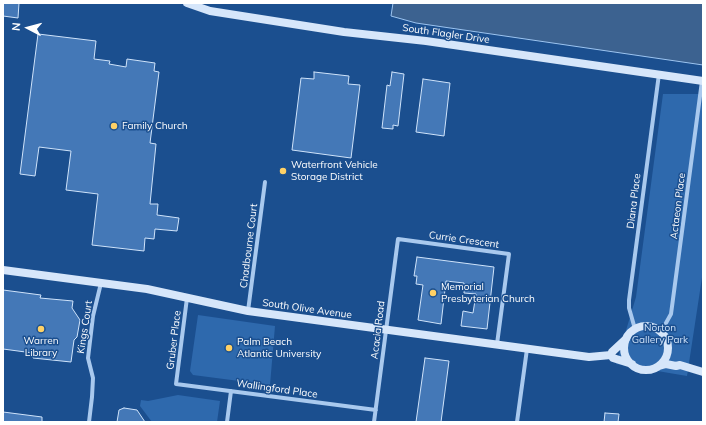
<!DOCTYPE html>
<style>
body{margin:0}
#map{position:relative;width:706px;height:425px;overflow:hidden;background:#1b4f8f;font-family:Mulish,sans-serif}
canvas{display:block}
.frame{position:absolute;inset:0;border:4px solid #fff;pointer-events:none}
.north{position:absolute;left:8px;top:8px;width:40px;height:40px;-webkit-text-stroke:3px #1b4f8f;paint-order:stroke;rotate:276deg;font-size:11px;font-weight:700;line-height:16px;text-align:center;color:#fff}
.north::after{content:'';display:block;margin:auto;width:14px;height:18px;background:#fff;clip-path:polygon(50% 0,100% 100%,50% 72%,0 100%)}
</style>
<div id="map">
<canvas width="706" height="425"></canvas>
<div class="frame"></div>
<div class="north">N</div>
</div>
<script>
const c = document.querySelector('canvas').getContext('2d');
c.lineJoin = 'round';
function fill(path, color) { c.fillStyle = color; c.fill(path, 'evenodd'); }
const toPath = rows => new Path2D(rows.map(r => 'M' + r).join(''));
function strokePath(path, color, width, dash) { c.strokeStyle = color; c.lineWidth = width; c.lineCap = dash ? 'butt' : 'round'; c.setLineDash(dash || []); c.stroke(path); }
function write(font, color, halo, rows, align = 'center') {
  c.font = font + ' Mulish,sans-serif'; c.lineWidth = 3; c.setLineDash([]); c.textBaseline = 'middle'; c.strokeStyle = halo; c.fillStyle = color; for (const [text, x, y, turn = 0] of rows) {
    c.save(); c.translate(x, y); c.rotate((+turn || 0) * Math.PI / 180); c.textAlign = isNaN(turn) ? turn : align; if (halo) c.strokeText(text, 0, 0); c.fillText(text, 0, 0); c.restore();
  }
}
fill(toPath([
 [663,94,703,94,703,271,687,376,616,364,636,297],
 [198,315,275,326,270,385,193,375,190,371],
 [178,395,220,401,217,422,152,422,140,406,141,400,148,401]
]), '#2e69ad');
const water = toPath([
 [393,3,703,3,703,65,416,23,391,16,393,3]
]);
fill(water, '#3c6290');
strokePath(water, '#9cc4f0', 1);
const building = toPath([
 [3,3,19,3,18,18,3,16,3,3],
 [38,34,96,41,94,59,110,61,109,64,126,67,127,59,155,63,154,71,159,72,150,143,156,144,150,204,158,204,157,215,179,218,177,231,155,229,154,239,145,238,144,251,92,245,98,194,66,190,71,151,39,147,35,176,20,174,38,34],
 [314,72,349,76,348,84,360,85,351,158,292,150,301,78,314,79,314,72],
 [392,72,404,74,398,126,393,125,393,129,382,128,387,85,390,86,392,72],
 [423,79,450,83,444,136,416,132,423,79],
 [417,257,494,267,487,329,461,326,463,311,473,313,476,294,464,293,464,283,446,281,441,324,418,320,423,285,416,284,417,276,414,276,417,257],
 [3,290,41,295,40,298,73,301,72,308,80,320,77,337,74,340,71,362,33,358,33,353,3,349,3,290],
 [425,358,449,361,441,422,416,422,425,358],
 [124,408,137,410,145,422,117,422,119,410,124,408],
 [3,412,42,417,42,422,3,422,3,412],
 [605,413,619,414,618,422,604,422,605,413]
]);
fill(building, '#4478b7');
strokePath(building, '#cfe3fa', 1);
strokePath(toPath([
 [187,298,176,384,376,410],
 [248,311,265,182],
 [635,329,629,308,629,300,659,74],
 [661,332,671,314,702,81],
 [89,422,92,397,93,378,88,358,93,316,101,283],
 [227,422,231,391],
 [374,422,398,239,509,254,497,344],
 [517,422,527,349]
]), '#a9c9ee', 4);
strokePath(toPath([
 [187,3,210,11,344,32,426,41,703,81],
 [3,270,147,289,248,311,589,357,611,355,613,358,632,364],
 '624 348a22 22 0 1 1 44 0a22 22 0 1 1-44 0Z',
 [611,355,612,352,626,339],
 [659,366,666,364,676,366,680,365,703,372]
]), '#d6e6fa', 8);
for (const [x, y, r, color] of [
 [114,126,4,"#ffd166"],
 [283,171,4,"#ffd166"],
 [433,293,4,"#ffd166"],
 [41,329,4,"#ffd166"],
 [229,348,4,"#ffd166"]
]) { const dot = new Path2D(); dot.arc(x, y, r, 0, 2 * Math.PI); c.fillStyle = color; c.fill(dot); strokePath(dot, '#1b4f8f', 1.5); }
write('10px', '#fff', '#1b4f8f', [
 ["South Flagler Drive",446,34,8],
 ["Diana Place",634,201,-83],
 ["Actaeon Place",678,206,-83],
 ["Currie Crescent",464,240,8],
 ["Chadbourne Court",249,246,-83],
 ["South Olive Avenue",307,309,8],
 ["Kings Court",85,327,-81],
 ["Acacia Road",378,330,-83],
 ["Gruber Place",174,340,-83],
 ["Wallingford Place",277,389,8]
]);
write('10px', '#fff', '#1b4f8f', [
 ["Family Church",122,126],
 ["Waterfront Vehicle",291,165],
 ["Storage District",291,177],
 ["Memorial",441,287],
 ["Presbyterian Church",441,299],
 ["Warren",41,341,"center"],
 ["Library",41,353,"center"],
 ["Palm Beach",237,342],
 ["Atlantic University",237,354]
], 'left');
write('10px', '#cfe3fa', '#1b4f8f', [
 ["Norton",660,328],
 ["Gallery Park",660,340]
]);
</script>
